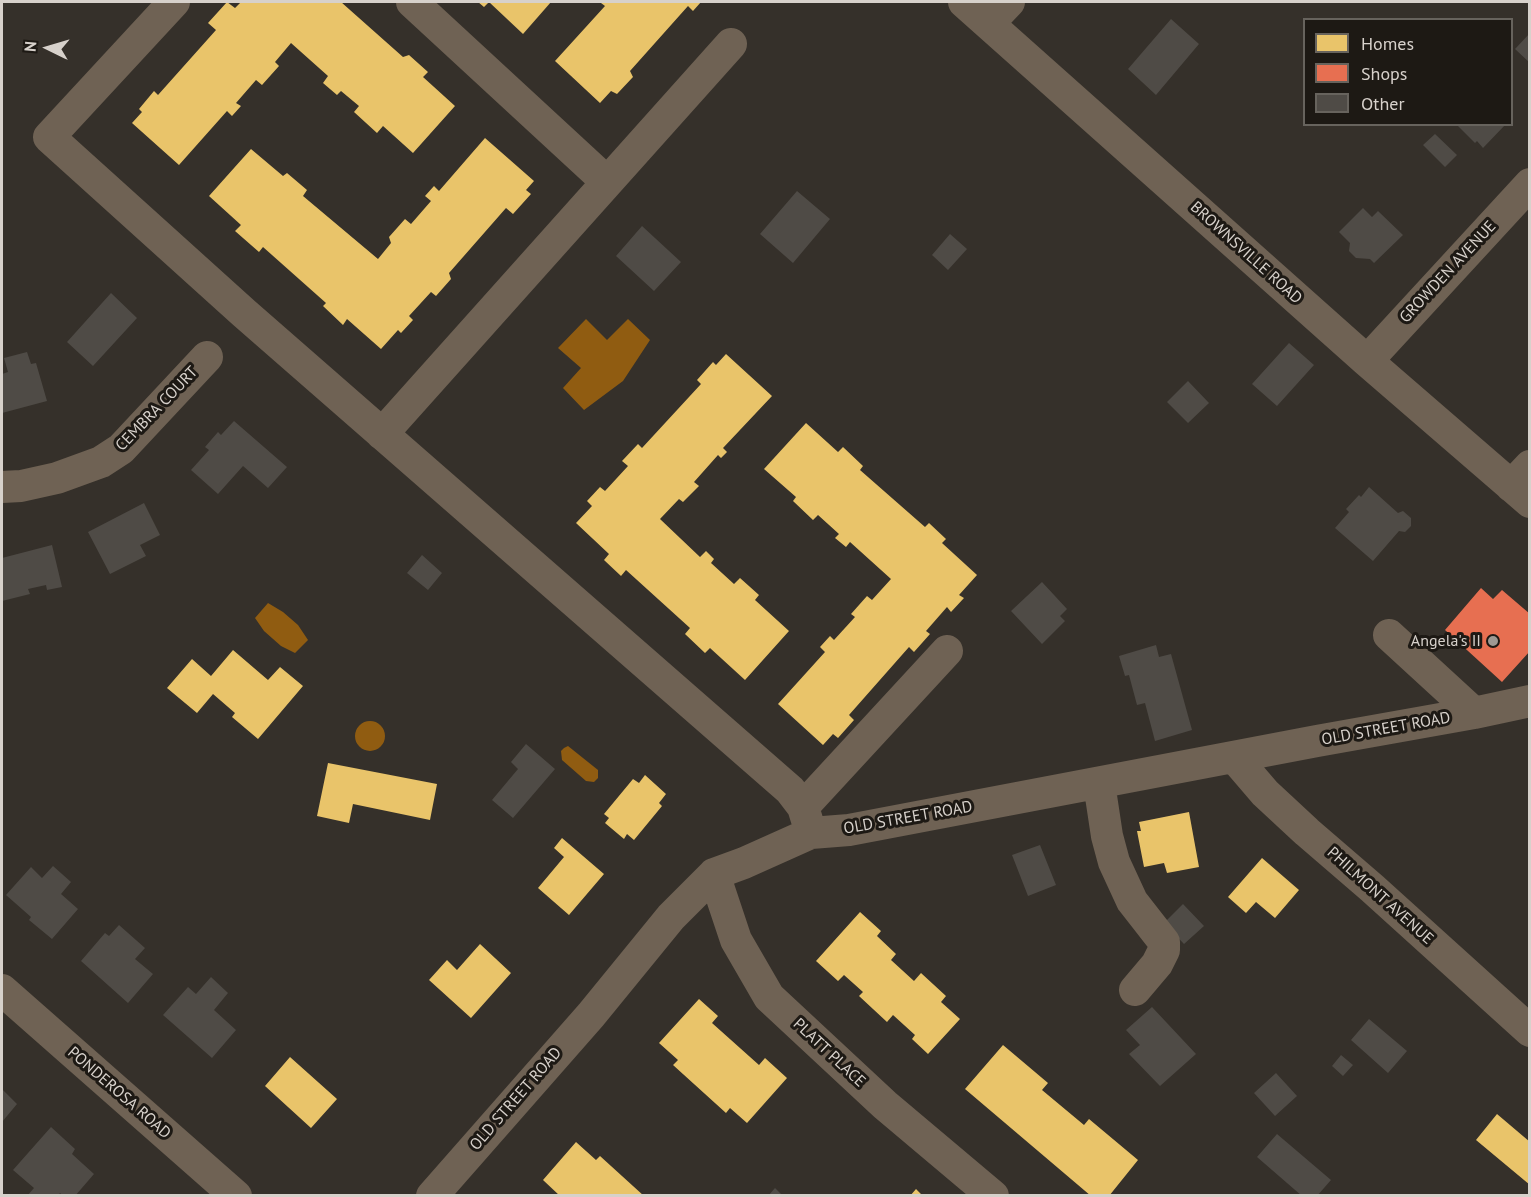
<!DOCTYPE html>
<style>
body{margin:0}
#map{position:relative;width:1531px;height:1197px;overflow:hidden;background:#35302a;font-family:"PT Sans",sans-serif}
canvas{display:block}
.frame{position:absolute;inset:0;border:3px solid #d7d1cb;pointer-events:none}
.legend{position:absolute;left:1303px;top:18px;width:210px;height:108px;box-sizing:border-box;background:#1d1914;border:2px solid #67635d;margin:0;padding:8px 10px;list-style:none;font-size:18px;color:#d7d1cb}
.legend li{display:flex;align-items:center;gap:12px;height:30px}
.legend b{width:30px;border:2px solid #67635d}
.north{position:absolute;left:18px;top:18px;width:60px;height:60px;-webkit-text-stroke:4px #1d1914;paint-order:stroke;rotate:275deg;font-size:16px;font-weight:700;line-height:24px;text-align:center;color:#d7d1cb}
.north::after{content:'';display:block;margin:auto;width:21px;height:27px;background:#d7d1cb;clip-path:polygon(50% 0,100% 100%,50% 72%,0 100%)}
</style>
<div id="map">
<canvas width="1531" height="1197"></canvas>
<div class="frame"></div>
<ul class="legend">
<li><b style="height:16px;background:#e9c46a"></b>Homes</li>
<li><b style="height:16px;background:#e76f51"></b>Shops</li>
<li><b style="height:16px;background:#4f4b46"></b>Other</li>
</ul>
<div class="north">N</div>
</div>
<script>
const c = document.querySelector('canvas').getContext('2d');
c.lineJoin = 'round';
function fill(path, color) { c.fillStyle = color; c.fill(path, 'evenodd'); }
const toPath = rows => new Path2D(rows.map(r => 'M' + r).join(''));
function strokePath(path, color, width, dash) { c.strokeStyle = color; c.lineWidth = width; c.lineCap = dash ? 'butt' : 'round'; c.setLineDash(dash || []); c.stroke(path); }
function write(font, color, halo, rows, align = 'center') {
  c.font = font + ' "PT Sans",sans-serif'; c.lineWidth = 6; c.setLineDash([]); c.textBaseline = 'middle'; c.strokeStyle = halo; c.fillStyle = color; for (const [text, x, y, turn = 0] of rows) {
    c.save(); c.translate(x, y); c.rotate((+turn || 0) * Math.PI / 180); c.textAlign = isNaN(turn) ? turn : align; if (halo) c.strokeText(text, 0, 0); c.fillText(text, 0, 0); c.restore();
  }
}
fill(toPath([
 [586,319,607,340,628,319,650,340,623,381,584,410,563,388,581,368,558,348],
 [268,603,283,612,298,625,308,640,295,653,281,646,264,631,255,618],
 '355 736a15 15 0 1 1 30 0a15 15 0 1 1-30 0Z',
 [568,746,598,770,598,778,594,782,586,781,562,760,561,751,564,748]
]), '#905c11');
fill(toPath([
 [227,2,235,8,241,2,341,2,403,57,409,55,428,72,423,77,455,106,413,153,383,126,377,133,354,112,359,106,341,91,337,95,323,83,328,76,291,43,275,62,279,66,262,85,256,80,236,103,241,106,232,116,227,111,179,165,132,123,142,112,139,109,154,91,158,95,216,30,208,23],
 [478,2,551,2,523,34,489,2,484,7],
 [602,2,701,2,693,11,688,6,630,71,633,77,617,94,611,91,600,103,555,61,605,6,601,3],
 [485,138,534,181,526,190,531,194,513,214,506,208,449,273,451,279,436,296,431,292,409,316,413,320,401,333,398,330,381,349,347,319,343,325,323,306,326,303,263,247,259,252,235,231,241,225,209,196,251,149,283,176,287,173,307,190,303,196,378,259,391,243,389,237,405,219,411,224,431,201,425,196,434,186,439,191],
 [726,354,772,396,723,448,727,452,721,458,718,455,694,482,699,486,683,502,679,499,660,519,700,557,706,551,714,559,711,563,734,584,740,578,759,595,755,600,789,631,745,680,710,648,705,653,685,634,690,628,626,570,621,576,604,560,609,554,576,523,592,506,587,501,600,487,605,491,628,466,622,461,638,444,642,448,701,384,697,380,713,362,716,365],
 [806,423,838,452,843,447,863,466,860,470,925,527,929,523,946,539,942,543,977,575,959,595,964,598,951,612,947,607,926,631,930,634,914,652,909,647,849,715,854,720,838,738,833,734,823,745,778,704,825,652,820,647,830,636,834,640,855,617,851,614,867,596,872,600,891,579,850,542,846,547,835,538,839,534,818,515,813,520,793,501,796,497,764,469],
 [233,650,268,680,280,667,303,686,258,739,232,717,235,713,213,694,197,713,167,688,192,659,211,676],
 [328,763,437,784,430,820,353,804,349,823,317,816],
 [645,775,666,794,659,803,662,806,634,840,627,834,624,839,605,823,609,818,604,814,633,779,639,783],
 [1189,812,1199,867,1167,873,1164,863,1144,867,1137,831,1141,831,1139,822],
 [562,838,604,874,569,915,538,888,564,857,554,848],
 [1262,858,1299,890,1275,918,1256,902,1246,913,1228,897],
 [860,912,881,931,877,936,896,954,891,960,914,981,921,973,946,996,941,1002,960,1019,928,1054,912,1039,915,1035,893,1015,887,1022,859,996,863,992,844,975,838,981,816,961],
 [480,944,511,973,471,1018,429,980,447,960,457,970],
 [699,999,718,1016,712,1023,759,1065,765,1058,787,1078,747,1123,730,1108,726,1113,673,1065,678,1060,659,1043],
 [1003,1045,1048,1083,1042,1090,1084,1125,1089,1119,1138,1160,1109,1196,1091,1196,965,1089],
 [290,1057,337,1099,311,1128,265,1086],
 [1497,1114,1530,1142,1530,1185,1476,1140],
 [576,1142,596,1160,600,1156,644,1196,560,1196,543,1180],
 [916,1189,923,1196,910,1196]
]), '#e9c46a');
fill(toPath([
 [1481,588,1493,599,1502,590,1530,614,1530,651,1502,682,1445,630]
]), '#e76f51');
fill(toPath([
 [1171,19,1199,44,1156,95,1128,69],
 [1530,33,1530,63,1515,49],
 [1456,124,1506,124,1483,148,1477,141,1475,143],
 [1435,134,1457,155,1445,167,1423,145],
 [797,191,830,219,793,263,760,234],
 [1363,208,1372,217,1378,211,1403,235,1374,263,1370,259,1356,258,1349,251,1350,243,1339,232],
 [642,226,681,262,654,291,616,256],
 [950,234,967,249,948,270,932,255],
 [111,293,137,318,93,366,67,342],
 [1289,343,1314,365,1277,406,1252,384],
 [27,352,31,364,36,363,47,401,2,413,2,374,8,372,4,358],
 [1188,381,1209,403,1188,423,1167,402],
 [234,421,287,467,268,488,243,466,218,494,191,470,209,450,205,447,218,432,221,435],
 [1369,487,1398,513,1403,511,1411,518,1411,526,1405,532,1399,531,1373,561,1335,528,1349,512,1346,509,1359,495,1361,497],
 [144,503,160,535,140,545,146,556,110,574,88,532],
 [52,545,62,587,47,590,46,585,28,589,30,594,2,601,2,558],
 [422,555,442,573,428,590,407,573],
 [1042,582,1067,609,1060,616,1065,621,1042,644,1011,611],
 [1156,645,1159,657,1171,654,1192,730,1155,741,1145,703,1137,705,1129,675,1125,676,1119,656],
 [526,744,555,769,513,818,492,800,518,769,511,762],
 [1040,845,1056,885,1028,896,1012,855],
 [53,866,71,882,61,894,78,909,52,939,29,920,31,917,6,895,31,867,42,878],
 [1183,904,1204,926,1184,944,1164,923],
 [119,925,145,948,135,959,153,974,128,1003,81,961,105,933,109,936],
 [211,977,228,993,214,1010,236,1030,212,1058,163,1015,188,987,196,994],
 [1152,1007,1196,1054,1160,1086,1129,1054,1140,1045,1126,1030],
 [1369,1019,1407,1051,1388,1073,1351,1040],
 [1341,1055,1353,1065,1343,1076,1332,1066],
 [1276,1073,1297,1096,1275,1116,1254,1093],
 [2,1089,17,1104,2,1122],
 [51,1127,75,1149,72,1154,94,1174,75,1196,63,1196,60,1193,58,1196,27,1196,34,1188,13,1170],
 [1277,1134,1331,1180,1317,1196,1302,1196,1257,1157],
 [775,1188,783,1196,768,1196]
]), '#4f4b46');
strokePath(toPath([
 [174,2,49,137,244,313,790,790,803,807,811,833],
 [412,2,607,182],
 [964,2,1367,361,1530,502],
 [989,23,1009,2],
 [1367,361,1530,184],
 [382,434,731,44],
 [1511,486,1530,466],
 [2,487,21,486,57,478,101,462,121,449,207,357],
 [1389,635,1474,713],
 [1235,758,1265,793,1307,832,1372,888,1530,1031],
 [1099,783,1107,836,1114,862,1132,901,1164,942,1164,950,1157,964,1135,990],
 [803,807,947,651],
 [714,874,736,940,769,997,885,1105,993,1196],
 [2,990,236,1196],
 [432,1196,591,1015,671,917,714,874,744,863,811,833,849,830,1317,741,1474,713,1530,701]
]), '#6f6254', 32);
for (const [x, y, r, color] of [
 [1493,641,6,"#9e9993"]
]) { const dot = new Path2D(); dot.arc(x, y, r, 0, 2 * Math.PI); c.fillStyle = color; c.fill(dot); strokePath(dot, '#1d1914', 2); }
write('16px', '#d7d1cb', '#1d1914', [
 ["BROWNSVILLE ROAD",1246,253,42],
 ["GROWDEN AVENUE",1448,272,-47],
 ["CEMBRA COURT",157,409,-46],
 ["OLD STREET ROAD",1386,729,-10],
 ["OLD STREET ROAD",908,818,-10],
 ["PHILMONT AVENUE",1380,896,42],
 ["PLATT PLACE",829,1053,43],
 ["PONDEROSA ROAD",119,1093,41],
 ["OLD STREET ROAD",516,1099,-49]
]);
write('16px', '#d7d1cb', '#1d1914', [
 ["Angela's II",1481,641]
], 'right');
</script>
